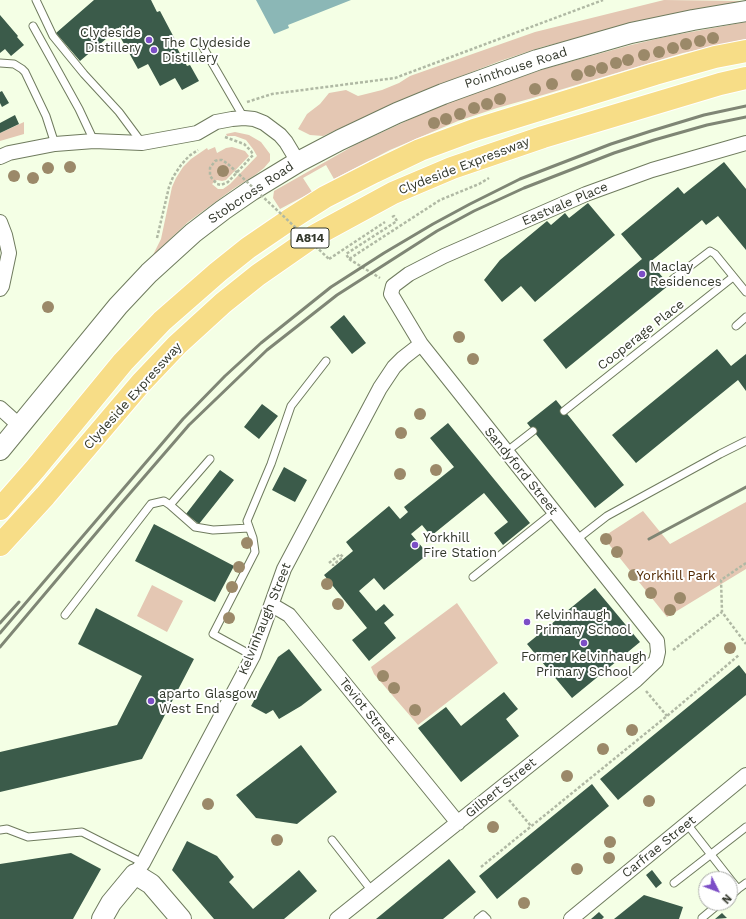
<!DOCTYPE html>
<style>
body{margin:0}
#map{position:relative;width:746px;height:919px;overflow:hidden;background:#f4ffe5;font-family:"Work Sans",sans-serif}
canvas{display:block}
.north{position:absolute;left:698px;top:871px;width:40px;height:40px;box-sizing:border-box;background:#fff;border:1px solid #adafab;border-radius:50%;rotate:132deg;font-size:11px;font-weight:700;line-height:16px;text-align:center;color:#33382c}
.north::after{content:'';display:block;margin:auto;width:14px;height:18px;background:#7c4ec6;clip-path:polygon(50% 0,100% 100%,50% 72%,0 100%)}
</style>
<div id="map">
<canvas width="746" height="919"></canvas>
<div class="north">N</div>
</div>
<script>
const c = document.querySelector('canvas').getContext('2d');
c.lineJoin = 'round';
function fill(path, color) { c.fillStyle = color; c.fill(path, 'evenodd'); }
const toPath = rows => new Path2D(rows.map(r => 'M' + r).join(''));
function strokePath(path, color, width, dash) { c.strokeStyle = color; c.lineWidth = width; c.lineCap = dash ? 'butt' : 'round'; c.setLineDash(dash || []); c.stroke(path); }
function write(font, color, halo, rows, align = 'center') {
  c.font = font + ' "Work Sans",sans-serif'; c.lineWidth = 4; c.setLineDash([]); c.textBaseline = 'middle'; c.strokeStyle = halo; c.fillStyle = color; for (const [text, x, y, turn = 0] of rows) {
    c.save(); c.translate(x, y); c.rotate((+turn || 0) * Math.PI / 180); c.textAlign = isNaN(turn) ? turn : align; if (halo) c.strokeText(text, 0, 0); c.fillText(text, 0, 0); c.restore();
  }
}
fill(toPath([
 [664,0,746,1,664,16,542,47,500,61,418,93,323,136,310,135,298,129,307,114,320,104,329,93,346,90,358,96,382,90,399,83,410,76,535,32],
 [746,22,746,39,683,53,543,95,497,108,458,121,390,150,334,179,326,165,303,178,312,192,280,209,273,198,274,191,355,145,430,110,468,95,547,68,631,45,669,36],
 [24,122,24,134,0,141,0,133],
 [235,132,249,135,261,142,270,154,270,161,264,168,255,175,233,189,188,222,153,255,161,239,172,187,176,178,183,167,191,159,207,148,208,150,215,147,217,153,226,148,232,147,245,151,249,156,226,180,222,181,217,180,212,184,218,189,223,189,230,184,257,156,253,149,246,140,235,136,227,136,226,134],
 [746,502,746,569,667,617,603,537,643,511,670,544],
 [152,585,183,601,167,632,137,616],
 [457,603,498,663,418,725,374,674,371,667]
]), '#e4c7b3');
fill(toPath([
 [256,0,351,0,288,25,289,28,274,34]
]), '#8bb7b6');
fill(toPath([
 [94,0,151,0,157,12,160,11,179,47,177,48,187,66,190,65,199,81,182,90,175,78,160,86,148,64,138,69,118,33,123,31,120,27,80,61,56,33],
 [0,15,18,36,17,37,24,45,11,56,5,49,0,53],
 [2,91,9,103,2,107,0,103,0,92],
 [15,115,19,124,0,133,0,123],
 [724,162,746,189,746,250,718,216,706,225,702,220,650,262,669,285,566,369,543,340,642,259,621,234,678,187,684,194],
 [588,203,615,235,535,302,521,286,502,302,484,280,500,260,547,221,551,225,565,213,569,218],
 [344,315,366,343,352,354,330,327],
 [717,349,731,366,746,354,746,391,738,380,636,463,612,435],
 [556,400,624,485,595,508,527,423],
 [262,404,278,416,259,439,244,427],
 [448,423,530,523,503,545,494,533,508,522,484,493,431,536,422,525,411,534,428,554,384,590,374,578,359,591,376,611,384,604,394,615,384,623,396,638,369,661,352,640,367,628,324,575,353,551,346,542,389,506,400,519,408,512,404,507,454,467,430,438],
 [284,467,307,480,295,502,272,490],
 [220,470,234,480,199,524,186,514],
 [154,524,234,566,215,602,135,561],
 [595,588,640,642,572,698,527,644],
 [96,608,194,659,142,759,0,792,0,752,117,725,142,676,78,644],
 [289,649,322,690,301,706,279,719,273,710,266,714,251,706,278,657],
 [739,665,746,674,746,695,618,800,600,779],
 [504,692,518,709,506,719,519,736,461,782,418,728,446,707,461,726],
 [301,745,337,792,297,824,256,818,236,795],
 [592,784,609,806,497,899,479,876],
 [187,841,217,856,234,877,229,882,253,909,299,870,317,891,284,919,214,919,172,870],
 [71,853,101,869,73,919,0,919,0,864],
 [449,859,476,892,443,919,376,919],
 [652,870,662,883,656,888,646,875],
 [644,895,683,907,679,919,614,919],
 [599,912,604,917,602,919,591,919],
 [722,913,727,918,715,919]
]), '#3b5b4a');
const lane = toPath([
 [36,0,53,36,84,74,119,112,142,143],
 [33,26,79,109,94,141],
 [200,42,244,118],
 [0,63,14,64,22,69,25,72,46,116,55,144],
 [673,279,710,251,715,254,746,292],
 [736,326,746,317],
 [564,411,733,277],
 [506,452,533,431],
 [210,459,170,505,195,527,213,530,249,528],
 [576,540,607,516,720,454,746,441],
 [473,577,554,512],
 [65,615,151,504,164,501,170,505],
 [253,656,213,634,255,552,253,538,247,521,271,464,291,406,326,361],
 [687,824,730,879],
 [0,830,7,829,28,837,82,832,143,863],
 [332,840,372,891],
 [730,879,738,889,730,896],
 [674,883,746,827],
 [738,889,746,883],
 [702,918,720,903],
 [478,919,483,915,487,919]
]);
const street = toPath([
 [0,157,9,153,55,144,94,141,142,143,197,133,216,122,232,119,244,118,254,119,264,123,280,135,286,142,298,162],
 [0,222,5,235,9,253,2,286,0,289],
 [0,408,20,426],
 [272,605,289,615,458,823],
 [135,874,143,863,253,656,284,569,380,388,394,367,403,358,421,344],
 [337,919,636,680,656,661,658,652,657,641,421,344,391,294,393,286,409,274,444,256,586,194,652,170,746,143],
 [571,919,746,775]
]);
const secondary = toPath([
 [0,450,118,306,149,273,193,233,223,210,252,190,298,162,340,140,397,113,443,94,537,60,631,33,693,20,746,11],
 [102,919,111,903,135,874,151,884,181,919]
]);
const primary = toPath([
 [0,509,35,469,123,362,162,321,218,272,248,248,289,220,325,197,374,172,420,150,474,130,655,74,715,57,746,51],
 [0,545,45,496,141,383,177,345,223,303,258,275,314,236,393,193,452,168,543,137,720,84,746,78]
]);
strokePath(lane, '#6f7b5e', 9);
strokePath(street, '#6f7b5e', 16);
strokePath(secondary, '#6f7b5e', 22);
strokePath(primary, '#fff', 24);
strokePath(toPath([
 [247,102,272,94,395,78,603,0],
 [225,137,244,144,251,151,253,155,228,182,221,185,217,184,210,176,210,168,215,161,218,160,222,160,228,164],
 [392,217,394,216,397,221,346,254,349,259,440,200,479,184,489,178],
 [157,238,169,187,173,177,181,165,189,156,198,150],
 [329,259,385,222],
 [349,259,380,278],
 [329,563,340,554,343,557,333,565,333,566],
 [746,563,721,580,722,612,746,644],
 [673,650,722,612],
 [646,691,667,716],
 [509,800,531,826],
 [481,867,667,716,739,655]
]), '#b0b9a4', 2.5, [3, 2]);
strokePath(lane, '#fff', 7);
strokePath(street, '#fff', 14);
strokePath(secondary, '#fff', 20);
strokePath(primary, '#f7dd87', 22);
strokePath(toPath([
 [649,539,746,487],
 [0,623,19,602],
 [0,633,183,419,225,376,261,343,331,287,384,253,433,224,470,204,520,179,611,144,651,131,704,115,746,106],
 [0,647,119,506,189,425,267,350,337,295,437,231,474,211,524,188,614,153,654,140,707,125,746,117]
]), '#7f8675', 3);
strokePath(toPath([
 [228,164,329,259]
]), '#b0b9a4', 2.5, [3, 2]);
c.fillStyle = '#9b8969';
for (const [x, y] of [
 [713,38],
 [700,41],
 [686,44],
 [673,48],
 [659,52],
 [644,55],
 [628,60],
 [616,63],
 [602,68],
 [590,71],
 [577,75],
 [552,84],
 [535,89],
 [500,99],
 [487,104],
 [474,108],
 [460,114],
 [446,119],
 [434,123],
 [70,167],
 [48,168],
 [223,171],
 [14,176],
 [33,178],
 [48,307],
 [459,337],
 [473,359],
 [420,414],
 [401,433],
 [436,470],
 [400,474],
 [606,539],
 [247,543],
 [617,552],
 [239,567],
 [634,575],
 [327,584],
 [232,587],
 [651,593],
 [680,598],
 [338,604],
 [670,610],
 [229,618],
 [730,648],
 [383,676],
 [394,688],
 [415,710],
 [632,730],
 [603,749],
 [567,776],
 [649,801],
 [208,804],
 [493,827],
 [277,840],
 [610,842],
 [609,858],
 [577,869],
 [524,903]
]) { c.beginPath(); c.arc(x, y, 6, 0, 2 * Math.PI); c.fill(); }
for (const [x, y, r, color] of [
 [149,40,4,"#7c4ec6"],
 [154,50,4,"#7c4ec6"],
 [642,274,4,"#7c4ec6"],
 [415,545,4,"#7c4ec6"],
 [527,622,4,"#7c4ec6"],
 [584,643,4,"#7c4ec6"],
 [151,701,4,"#7c4ec6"]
]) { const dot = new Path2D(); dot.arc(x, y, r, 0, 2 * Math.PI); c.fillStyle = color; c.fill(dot); strokePath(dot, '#fff', 1.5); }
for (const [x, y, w] of [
 [310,238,38]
]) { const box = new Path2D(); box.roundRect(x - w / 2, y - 10, w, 20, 3); c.fillStyle = '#fff'; c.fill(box); strokePath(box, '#33382c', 1); }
write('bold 12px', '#33382c', null, [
 ["A814",310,238]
]);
write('13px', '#33382c', '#fff', [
 ["Clydeside",141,33,"right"],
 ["Distillery",141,48,"right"],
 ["The Clydeside",162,43],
 ["Distillery",162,58],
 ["Maclay",650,267],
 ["Residences",650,282],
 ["Yorkhill",423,538],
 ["Fire Station",423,553],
 ["Kelvinhaugh",535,615],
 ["Primary School",535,630],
 ["Former Kelvinhaugh",584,657,"center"],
 ["Primary School",584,672,"center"],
 ["aparto Glasgow",159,694],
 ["West End",159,709]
], 'left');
write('13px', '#33382c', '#fff', [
 ["Pointhouse Road",516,68,-18],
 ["Clydeside Expressway",464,166,-21],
 ["Stobcross Road",251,193,-34],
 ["Eastvale Place",565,204,-23],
 ["Cooperage Place",641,335,-38],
 ["Clydeside Expressway",133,396,-48],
 ["Sandyford Street",521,471,51],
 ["Kelvinhaugh Street",265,619,-68],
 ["Teviot Street",367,711,51],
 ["Gilbert Street",501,788,-39],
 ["Carfrae Street",659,847,-39]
]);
write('13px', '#522903', '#fff', [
 ["Yorkhill Park",676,576]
]);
</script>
